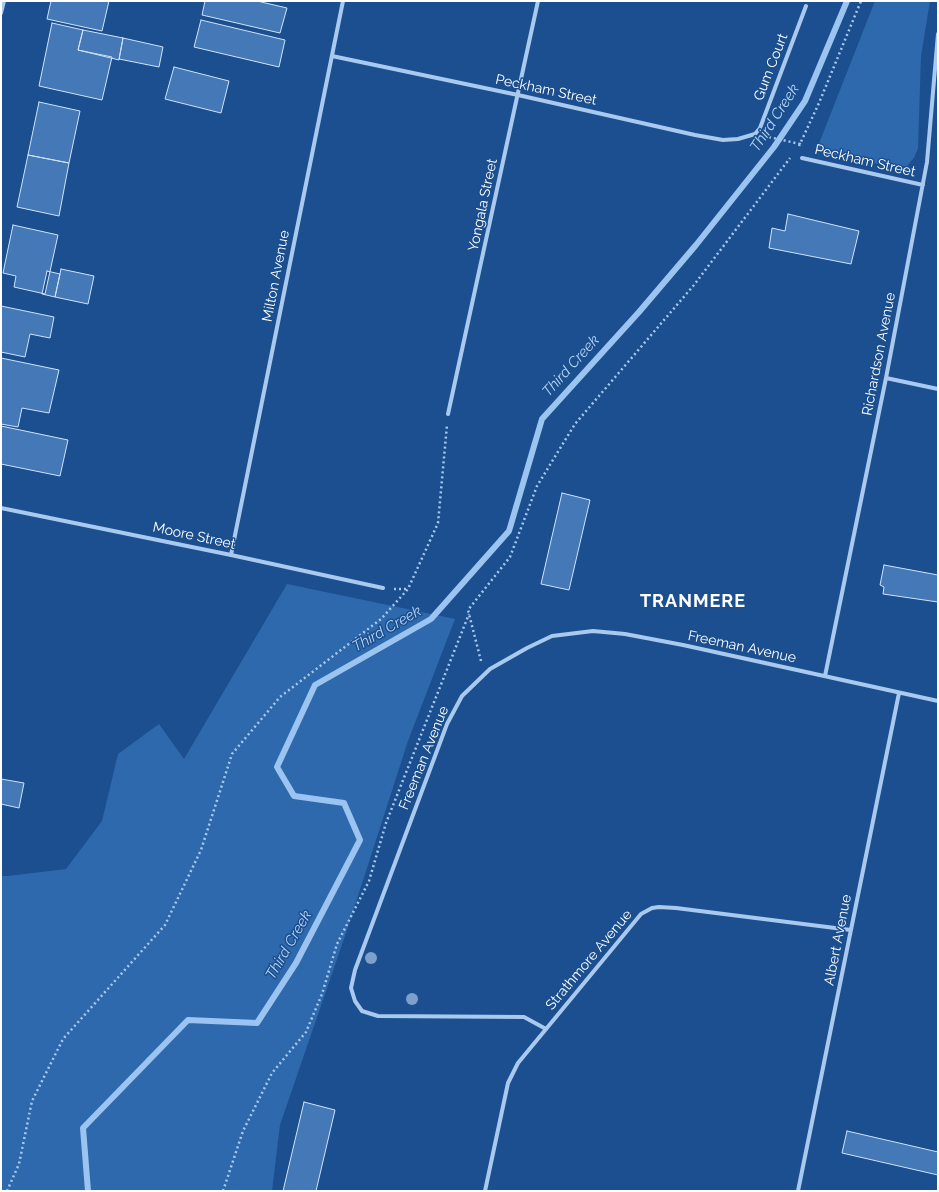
<!DOCTYPE html>
<style>
body{margin:0}
#map{position:relative;width:939px;height:1192px;overflow:hidden;background:#1b4f8f;font-family:Raleway,sans-serif}
canvas{display:block}
.frame{position:absolute;inset:0;border:2px solid #fff;pointer-events:none}
</style>
<div id="map">
<canvas width="939" height="1192"></canvas>
<div class="frame"></div>
</div>
<script>
const c = document.querySelector('canvas').getContext('2d');
c.lineJoin = 'round';
function fill(path, color) { c.fillStyle = color; c.fill(path, 'evenodd'); }
const toPath = rows => new Path2D(rows.map(r => 'M' + r).join(''));
function strokePath(path, color, width, dash) { c.strokeStyle = color; c.lineWidth = width; c.lineCap = dash ? 'butt' : 'round'; c.setLineDash(dash || []); c.stroke(path); }
function write(font, color, halo, rows, align = 'center') {
  c.font = font + ' Raleway,sans-serif'; c.lineWidth = 3; c.setLineDash([]); c.textBaseline = 'middle'; c.strokeStyle = halo; c.fillStyle = color; for (const [text, x, y, turn = 0] of rows) {
    c.save(); c.translate(x, y); c.rotate((+turn || 0) * Math.PI / 180); c.textAlign = isNaN(turn) ? turn : align; if (halo) c.strokeText(text, 0, 0); c.fillText(text, 0, 0); c.restore();
  }
}
fill(toPath([
 [875,1,930,1,921,56,918,148,914,158,907,166,893,167,816,151],
 [287,584,455,619,408,741,347,930,280,1125,272,1191,1,1191,1,876,8,876,66,869,102,821,118,754,159,724,184,759]
]), '#2e69ad');
strokePath(toPath([
 [88,1191,83,1128,188,1020,257,1023,296,963,360,840,344,803,294,796,277,767,315,685,431,619,509,531,542,419,639,312,696,245,774,147,805,101,847,1]
]), '#9cc4f0', 6);
const building = toPath([
 [51,1,109,1,102,31,47,19,51,1],
 [205,1,257,1,287,8,280,33,202,15,205,1],
 [201,20,285,40,279,67,194,47,201,20],
 [52,23,83,30,78,50,112,57,102,100,39,86,52,23],
 [83,30,123,38,119,60,78,50,83,30],
 [123,38,163,47,159,67,119,59,123,38],
 [174,67,229,81,221,113,165,99,174,67],
 [39,102,80,111,69,163,28,155,39,102],
 [28,155,69,163,59,216,17,207,28,155],
 [788,214,859,231,851,264,769,248,772,228,785,231,788,214],
 [13,225,58,235,45,294,14,287,16,276,3,273,13,225],
 [61,269,94,276,88,304,55,297,61,269],
 [47,271,60,274,55,297,42,294,47,271],
 [1,306,54,317,50,338,30,334,25,357,1,352,1,306],
 [1,358,59,370,49,413,22,408,18,427,1,424,1,358],
 [1,426,68,440,60,476,1,464,1,426],
 [562,493,590,500,569,590,541,584,562,493],
 [884,565,938,575,938,602,883,594,884,587,880,585,884,565],
 [1,779,24,783,19,808,1,804,1,779],
 [304,1102,335,1110,316,1191,283,1191,304,1102],
 [847,1131,938,1152,938,1175,842,1153,847,1131]
]);
fill(building, '#4478b7');
strokePath(building, '#cfe3fa', 1);
strokePath(toPath([
 [769,137,800,144,800,145],
 [799,146,819,103,861,1],
 [394,589,407,589],
 [481,661,468,610,510,557,537,486,575,424,694,285,790,158],
 [7,1191,19,1164,32,1101,63,1039,165,925,201,850,232,754,280,697,381,619,408,589,438,523,447,425],
 [223,1191,243,1131,272,1073,306,1032,322,994,337,944,369,881,386,823,469,614]
]), '#a9c9ee', 2.5, [2, 3]);
strokePath(toPath([
 [1,13,4,1],
 [332,56,518,95,695,135,723,140,738,139,755,134,760,128,806,6],
 [802,158,923,185],
 [886,378,938,389],
 [448,414,538,1],
 [1,508,231,555,383,588],
 [231,555,343,1],
 [825,676,886,378,927,162,938,34],
 [546,1029,524,1017,378,1016,362,1011,355,1001,351,988,355,970,447,724,462,696,490,669,527,648,552,636,593,631,625,634,683,645,938,701],
 [485,1191,508,1083,518,1063,641,914,652,908,659,907,676,908,851,930],
 [798,1191,899,693]
]), '#a9c9ee', 4);
c.fillStyle = '#7ea0ca';
for (const [x, y] of [
 [371,958],
 [412,999]
]) { c.beginPath(); c.arc(x, y, 6, 0, 2 * Math.PI); c.fill(); }
write('14px', '#fff', '#1b4f8f', [
 ["Gum Court",771,67,-69],
 ["Peckham Street",546,90,12],
 ["Peckham Street",865,161,13],
 ["Yongala Street",483,205,-78],
 ["Milton Avenue",276,276,-79],
 ["Richardson Avenue",879,354,-79],
 ["Moore Street",194,536,12],
 ["Freeman Avenue",742,647,12],
 ["Freeman Avenue",424,758,-68],
 ["Albert Avenue",838,940,-79],
 ["Strathmore Avenue",589,960,-50]
]);
write('italic 15px', '#b5d3f5', '#1b4f8f', [
 ["Third Creek",775,118,-57],
 ["Third Creek",571,366,-48],
 ["Third Creek",387,629,-30],
 ["Third Creek",289,945,-60]
]);
c.letterSpacing = '1px';
write('bold 18px', '#fff', '#1b4f8f', [
 ["TRANMERE",693,602]
]);
c.letterSpacing = '0px';
</script>
